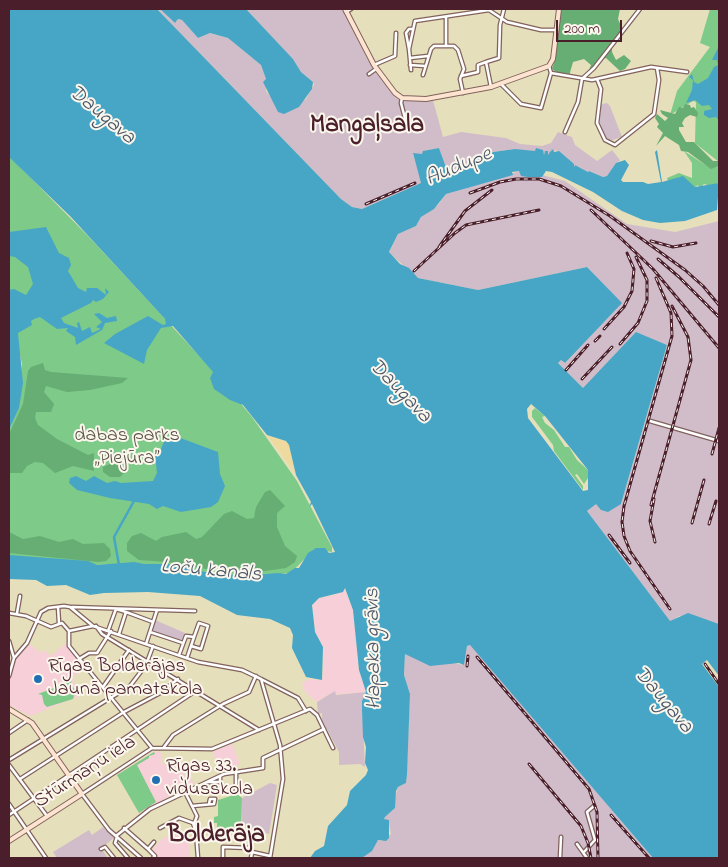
<!DOCTYPE html>
<meta charset="utf-8">
<style>
body{margin:0}
#map{position:relative;width:728px;height:867px;overflow:hidden;background:#e6dfbb;font-family:"Indie Flower",sans-serif}
canvas{display:block}
.frame{position:absolute;inset:0;border:10px solid #4a1f2b;pointer-events:none}
.scale{position:absolute;left:556px;top:20px;width:66px;height:22px;box-sizing:border-box;border:2px solid #4a1f2b;border-top:0;padding-left:6px;font-size:15px;line-height:18px;white-space:nowrap;color:#4a1f2b;-webkit-text-stroke:4px #fbf7ec;paint-order:stroke}
</style>
<div id="map">
<canvas width="728" height="867"></canvas>
<div class="frame"></div>
<div class="scale">200 m</div>
</div>
<script>
const c = document.querySelector('canvas').getContext('2d');
c.lineJoin = 'round';
function fill(path, color) { c.fillStyle = color; c.fill(path, 'evenodd'); }
const toPath = rows => new Path2D(rows.map(r => 'M' + r).join(''));
function strokePath(path, color, width, dash) { c.strokeStyle = color; c.lineWidth = width; c.lineCap = dash ? 'butt' : 'round'; c.setLineDash(dash || []); c.stroke(path); }
function write(font, color, halo, rows, align = 'center') {
  c.font = font + ' "Indie Flower",sans-serif'; c.lineWidth = 4; c.setLineDash([]); c.textBaseline = 'middle'; c.strokeStyle = halo; c.fillStyle = color; for (const [text, x, y, turn = 0] of rows) {
    c.save(); c.translate(x, y); c.rotate((+turn || 0) * Math.PI / 180); c.textAlign = isNaN(turn) ? turn : align; if (halo) c.strokeText(text, 0, 0); c.fillText(text, 0, 0); c.restore();
  }
}
fill(toPath([
 [344,588,353,610,359,670,366,692,327,695,317,702,305,692,302,684,308,679,322,680,323,675,323,647,315,632,312,605,319,598,334,595],
 [28,643,41,653,44,650,51,656,65,644,85,667,72,678,80,696,30,716,9,705,11,702,9,700,9,684,13,661],
 [232,744,240,764,218,772,213,751],
 [155,751,161,753,161,764,180,766,185,776,189,775,194,783,139,813,117,775],
 [180,831,188,835,190,858,155,858,157,855,152,850,162,839]
]), '#f6cfd8');
fill(toPath([
 [157,9,160,9,175,23,178,19,182,20,198,38,210,33,228,38,261,65,266,79,266,91,270,96,291,109,306,99,314,85,313,82,301,72,293,59,246,9,342,9,368,60,396,98,433,100,443,137,461,132,506,138,520,144,542,146,551,143,558,132,572,137,575,145,597,161,612,150,620,160,607,176,603,177,589,171,588,172,575,165,573,167,556,150,549,155,545,152,543,155,543,151,540,155,515,149,493,152,447,173,439,148,424,151,427,160,423,154,413,154,422,183,362,209,352,207,341,199],
 [607,103,610,106,622,137,610,141,602,133,598,114,599,105],
 [519,171,527,175,542,175,565,181,627,224,675,232,719,221,719,624,703,619,707,622,692,615,679,616,670,622,587,511,596,503,621,504,667,345,636,333,583,388,558,363,561,360,565,363,621,303,587,267,478,290,418,278,389,253,398,234,416,226,421,217,438,205,446,194],
 [155,620,185,633,181,641,151,631],
 [471,645,653,858,362,858,378,840,382,841,391,834,389,823,384,819,385,817,395,808,394,801,398,787,406,783,410,694,404,675,405,654,464,665,467,646],
 [335,691,336,695,366,692,362,701,365,767,360,764,339,765,339,752,322,720,322,713,318,714,317,702],
 [270,783,277,785,269,834,242,826,242,798],
 [103,827,114,838,101,848,108,858,57,858,53,852,89,830,92,835]
]), '#d1bdca');
fill(toPath([
 [710,9,719,9,719,162,695,143,696,102,693,101,670,115,677,91,710,47,700,43],
 [684,151,704,164,713,168,719,166,719,183,711,186,704,184,700,188,698,185,695,187,690,185,680,177,668,181,667,178,679,173,692,178,692,163],
 [9,156,90,238,217,375,252,417,297,481,332,547,332,552,314,549,291,573,243,578,220,576,150,564,91,565,9,556,9,430,17,412,22,364,9,305],
 [535,408,545,416,542,417,545,423,554,430,565,447,569,447,577,460,588,470,588,478,584,484,577,474,575,475,583,486,583,490,554,451,553,445,532,417,532,411],
 [72,681,70,684,76,691,73,699,47,707,44,704,42,695,38,694],
 [154,752,155,754,149,756,149,758,137,765,156,802,139,813,117,775],
 [237,794,242,798,241,832,221,832,217,829,217,823,214,823,214,817,218,816,218,800]
]), '#7eca88');
fill(toPath([
 [561,9,620,9,618,19,622,28,612,46,612,52,616,60,624,55,631,61,625,69,620,71,606,58,599,60,591,70,589,70,591,65,584,59,573,62,569,76,554,71,552,68,555,61],
 [685,104,690,105,691,108,694,107,698,113,697,117,690,115,685,118,682,123,684,127,679,127,679,130,686,142,694,142,713,161,719,161,719,166,711,169,688,152,681,151,679,145,665,136,656,146,663,133,657,127,659,124,655,118,657,114,665,121,668,118,662,114,660,110,675,114,679,107,683,108],
 [43,363,45,370,51,372,128,378,122,383,90,390,67,392,46,386,44,392,54,404,51,412,36,412,35,418,38,425,57,439,88,455,94,453,94,471,73,466,55,473,43,463,35,462,27,466,22,473,9,473,9,434,23,404,28,371,31,367],
 [110,464,127,464,127,470,120,477,110,477,103,472,103,467],
 [270,490,285,506,277,513,277,527,285,546,297,556,295,562,286,568,258,572,206,569,168,562,139,560,127,551,127,543,132,536,141,533,156,541,162,537,186,532,196,539,202,537,224,514,232,511,247,519,254,518,256,507,265,492],
 [9,532,23,539,40,536,59,542,73,539,83,544,104,543,110,549,111,556,106,561,98,562,9,553]
]), '#66ae74');
fill(toPath([
 [267,435,286,441,289,445,296,475]
]), '#eeda9e');
fill(toPath([
 [9,9,157,9,341,199,352,207,362,209,421,183,413,153,422,154,423,151,439,148,448,173,493,152,515,149,535,151,536,148,543,150,544,155,545,151,548,151,548,155,552,149,551,152,553,149,554,152,559,151,574,164,574,167,575,165,588,172,589,171,603,177,607,176,616,163,625,160,629,165,621,180,623,182,643,182,648,184,661,182,655,152,657,150,662,182,683,176,695,187,719,183,717,210,685,221,660,223,643,220,622,211,593,192,552,172,546,171,542,177,528,177,521,176,519,171,512,172,513,175,446,194,434,209,421,217,416,226,398,234,389,252,400,264,409,268,418,278,478,290,587,267,622,303,565,363,561,360,558,363,583,388,636,332,667,345,621,504,608,512,601,510,596,504,587,511,670,621,688,613,719,624,719,676,707,660,702,664,719,687,719,858,653,858,470,645,467,646,464,665,459,663,430,666,405,654,404,675,410,694,407,774,406,783,398,787,396,791,395,808,385,817,384,819,389,820,389,838,386,841,378,840,372,851,362,858,310,858,315,851,324,846,328,826,347,805,350,791,366,775,368,770,365,763,366,747,363,737,362,710,362,701,366,692,359,670,353,610,345,588,343,592,319,598,312,605,315,632,323,647,322,680,306,677,292,648,293,635,290,628,270,619,237,615,200,596,148,592,104,593,90,595,66,585,47,586,36,580,9,579,9,555,88,561,97,565,134,562,144,564,173,564,209,573,243,576,278,573,286,574,295,568,299,568,308,553,316,548,325,548,329,553,335,552,312,504,309,507,311,502,296,475,289,445,286,441,267,435,243,405,230,400,214,389,210,378,213,372,173,326,161,328,147,350,144,364,104,343,115,334,148,316,163,325,166,324,165,319,70,216,9,157],
 [531,404,545,416,588,470,588,490,583,491,528,418,527,409],
 [160,9,246,9,293,59,301,72,313,82,312,89,299,107,284,114,278,112,263,82,266,79,261,65,228,38,210,33,198,38,182,20,178,19,175,23],
 [719,46,719,121,716,117,709,118,704,115,704,111,712,109,709,105,702,106,695,100,686,103,692,90,693,80,689,77,692,74,694,82,698,84,708,78,714,67,718,65,717,60,712,60],
 [46,227,59,253,69,258,71,265,68,271,78,288,86,292,87,288,97,288,106,295,105,288,109,292,103,299,96,302,93,300,91,303,61,318,64,323,78,328,77,323,79,322,82,331,90,327,92,333,101,329,96,327,102,322,94,314,99,313,107,318,116,316,117,321,105,323,102,330,76,345,75,337,66,331,68,328,57,329,40,317,34,319,31,321,32,325,18,333,23,383,19,408,9,430,9,290,14,289,26,295,33,284,28,267,15,257,9,256,9,232],
 [175,436,218,452,220,474,225,486,218,502,211,507,181,512,163,506,157,509,149,504,110,498,77,490,69,483,70,478,76,476,86,481,94,476,107,483,115,481,121,483,153,481,157,473,155,455,161,449,165,439]
]), '#47a6c6');
strokePath(toPath([
 [119,565,114,537,134,501]
]), '#47a6c6', 2.5);
const street = toPath([
 [346,12,351,9],
 [446,46,446,17],
 [409,49,406,33,409,29,412,29],
 [410,58,428,56],
 [374,65,395,56,396,33],
 [410,65,425,66],
 [411,70,409,49,415,21,489,10,507,22,541,30,557,30],
 [551,73,592,80,651,67,687,72],
 [369,74,376,69],
 [423,75,431,49,434,46,454,46,458,50,464,69,460,79,463,93],
 [461,76,478,72,478,65,486,62],
 [597,79,601,89,597,123,605,140,615,145,654,114,659,80,657,68],
 [501,84,521,104,541,108,551,73,549,66],
 [491,87,486,62,499,58,500,25,504,9],
 [402,98,401,103,406,122],
 [565,132,578,102,582,79,594,68,640,9],
 [650,421,719,441],
 [58,607,59,623],
 [72,607,195,611],
 [116,609,126,612,119,634],
 [126,612,153,622],
 [9,613,26,616,51,627,62,623,69,631],
 [17,613,20,596],
 [93,626,69,631,69,646,152,748],
 [96,626,102,634,259,730],
 [108,631,116,609],
 [150,632,183,643],
 [9,641,14,658],
 [146,644,157,610],
 [179,655,186,636,194,637,199,623,208,626,201,649,191,646],
 [187,658,194,637],
 [79,659,89,653,97,653,111,631],
 [9,676,14,658,27,643,41,612,48,608,64,606,70,607,93,626,198,662,242,670,261,679,280,745,283,779,270,858],
 [261,679,298,698,306,711],
 [103,687,129,650],
 [9,733,28,720],
 [164,747,173,735,223,704,249,692,256,676],
 [9,760,130,686,146,665,153,646],
 [9,765,47,816],
 [236,771,236,792],
 [20,779,124,712,160,693,178,679],
 [207,782,220,782,220,776],
 [185,792,197,816,194,824],
 [9,804,46,858],
 [192,806,214,804,215,799,210,799,209,804],
 [9,815,197,690],
 [124,828,148,849,154,842],
 [160,828,179,818,193,823,196,832,198,858],
 [116,836,150,809,224,774,263,768,263,758,324,729],
 [117,837,115,843,128,858],
 [577,844,587,858],
 [101,849,105,847,114,858],
 [148,849,155,856,153,858],
 [584,852,595,840,587,812,594,806],
 [141,858,109,830,82,794,152,748,212,749,310,709,317,715,333,748],
 [223,858,223,847,249,848,252,852],
 [251,858,252,852,270,856],
 [560,858,561,837]
]);
const secondary = toPath([
 [345,9,374,65,395,93,402,98,426,99,491,87,549,66,553,59,559,9],
 [9,709,32,723,82,794,9,841]
]);
strokePath(street, '#81625d', 5);
strokePath(secondary, '#81625d', 6);
strokePath(street, '#fff', 2.5);
strokePath(secondary, '#fde4d1', 4);
const rail = toPath([
 [470,193,500,182,516,179,539,179,561,186,610,216,685,270,703,286,719,305],
 [366,204,415,183],
 [591,210,653,269,719,348],
 [651,241,673,247,696,243],
 [439,247,465,211,492,190],
 [658,259,679,277,719,317],
 [414,271,455,233,466,225,539,210],
 [656,278,671,313,672,336,624,506,622,522,624,536,630,551,670,609],
 [604,329,624,307,632,291,634,269,627,253],
 [595,341,600,336],
 [620,344,638,323,647,301,647,280,636,257],
 [566,370,588,345],
 [582,379,612,347],
 [712,454,719,428],
 [654,499,650,521,655,542],
 [651,505,691,360,688,337,672,306],
 [692,523,704,480],
 [709,524,716,501],
 [609,535,630,563],
 [477,657,589,789,597,812,598,858],
 [705,664,719,684],
 [467,666,468,656],
 [529,764,581,826,588,843,591,858],
 [611,815,649,858]
]);
strokePath(rail, '#4a1f2b', 3);
strokePath(rail, '#fbf7ec', 1, [4]);
for (const [x, y, r, color] of [
 [38,679,5,"#1f6fb2"],
 [156,780,5,"#1f6fb2"]
]) { const dot = new Path2D(); dot.arc(x, y, r, 0, 2 * Math.PI); c.fillStyle = color; c.fill(dot); strokePath(dot, '#fbf7ec', 2); }
write('20px', '#5a5247', '#fbf7ec', [
 ["dabas parks",127,437],
 ["„Piejūra”",127,460]
]);
write('20px', '#4a1f2b', '#fbf7ec', [
 ["Rīgas Bolderājas",48,668],
 ["Jaunā pamatskola",48,691],
 ["Rīgas 33.",166,768],
 ["vidusskola",166,791]
], 'left');
write('20px', '#4a1f2b', '#fbf7ec', [
 ["Stūrmaņu iela",86,773,-33]
]);
write('italic 21px', '#495569', '#fbf7ec', [
 ["Daugava",101,116,40],
 ["Audupe",459,168,-23],
 ["Daugava",399,392,46],
 ["Loču kanāls",211,572,5],
 ["Hapaka grāvis",375,649,-91],
 ["Daugava",662,701,50]
]);
write('bold 25px', '#4a1f2b', '#fbf7ec', [
 ["Mangaļsala",367,127],
 ["Bolderāja",216,837]
]);
</script>
